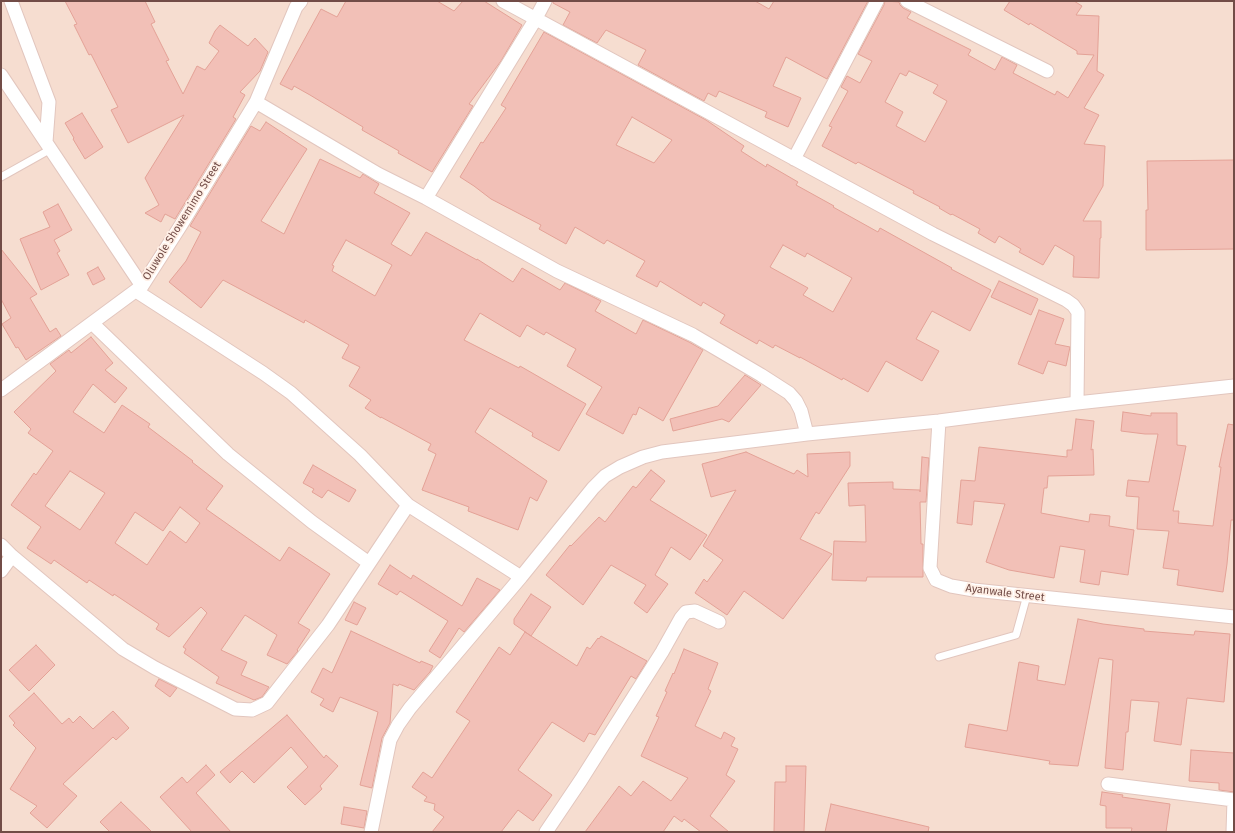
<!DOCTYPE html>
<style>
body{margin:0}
#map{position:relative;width:1235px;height:833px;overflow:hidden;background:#fceadf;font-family:"Fira Sans",sans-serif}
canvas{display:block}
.frame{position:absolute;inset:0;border:2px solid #724c47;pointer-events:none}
</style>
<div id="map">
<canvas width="1235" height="833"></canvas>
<div class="frame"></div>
</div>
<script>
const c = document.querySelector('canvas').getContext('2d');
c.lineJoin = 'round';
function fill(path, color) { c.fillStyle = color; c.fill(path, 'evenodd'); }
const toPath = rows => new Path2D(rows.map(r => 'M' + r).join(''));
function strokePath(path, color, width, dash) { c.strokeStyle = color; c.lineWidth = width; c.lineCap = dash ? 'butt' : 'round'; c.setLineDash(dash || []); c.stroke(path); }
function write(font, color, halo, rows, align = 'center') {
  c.font = font + ' "Fira Sans",sans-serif'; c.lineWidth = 3.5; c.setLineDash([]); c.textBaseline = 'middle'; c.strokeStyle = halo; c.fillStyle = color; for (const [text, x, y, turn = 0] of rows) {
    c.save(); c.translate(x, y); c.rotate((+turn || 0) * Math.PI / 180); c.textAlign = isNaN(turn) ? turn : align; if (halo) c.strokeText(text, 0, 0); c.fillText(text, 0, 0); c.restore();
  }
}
fill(toPath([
 [1,1,1234,1,1234,832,1,832]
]), '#f6ddd0');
const building = toPath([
 [65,1,145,1,155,22,151,24,169,60,166,61,183,94,197,66,205,70,219,51,209,43,215,31,220,25,248,46,255,38,268,52,260,71,240,92,245,95,233,117,236,119,175,219,165,214,161,222,145,213,159,205,145,178,184,115,128,143,111,110,118,107,91,54,89,55,74,25,77,24,65,1],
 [346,1,437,1,454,11,463,1,484,1,522,25,501,61,469,104,473,106,432,172,398,153,399,151,362,130,363,127,310,95,294,86,292,90,280,84,321,9,337,17,346,1],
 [553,1,755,1,769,9,774,1,868,1,827,79,786,57,773,86,801,98,788,127,765,117,767,112,719,91,716,97,708,93,704,101,638,65,646,50,606,30,597,43,563,25,570,12,553,3,553,1],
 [885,1,899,2,900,5,903,8,911,12,907,18,971,50,968,55,995,70,1002,57,1017,65,1013,73,1055,95,1057,91,1068,98,1094,55,1077,54,1077,51,1030,23,1029,25,1004,10,1010,1,1074,1,1082,6,1076,15,1099,16,1097,71,1104,75,1084,108,1099,115,1084,144,1105,146,1103,186,1083,221,1101,221,1101,238,1100,238,1099,278,1073,277,1074,256,1055,245,1043,265,1019,252,1021,249,999,236,995,243,978,233,980,229,952,214,951,215,939,208,940,207,913,193,914,191,858,162,856,164,822,146,832,127,829,126,848,91,841,87,847,76,860,83,872,61,858,54,884,5,885,1],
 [909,71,938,85,933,93,947,101,944,107,925,142,896,126,903,112,885,102,900,73,906,76,909,71],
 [544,32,706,120,744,146,741,151,766,167,767,164,798,182,796,185,834,206,833,207,878,232,880,228,952,268,951,269,991,290,970,331,932,311,916,339,939,351,922,381,886,361,868,392,843,378,842,380,800,357,800,358,775,345,773,348,759,340,757,344,720,323,725,315,703,302,701,306,660,281,657,287,636,276,645,261,607,240,604,244,575,227,566,244,539,229,541,225,491,199,474,186,460,177,481,142,483,143,506,108,501,105,544,32],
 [632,117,672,140,654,163,616,145,632,117],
 [783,245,805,257,807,253,852,278,833,312,803,295,808,288,770,267,783,245],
 [82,113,103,147,85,159,73,139,74,138,65,123,82,113],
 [266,122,307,149,261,221,284,234,320,159,360,178,363,174,379,184,374,193,410,213,391,244,411,256,426,232,477,260,477,259,513,282,522,268,560,290,565,283,601,301,595,311,636,334,643,320,689,342,703,350,663,421,639,407,636,415,633,414,623,434,586,414,602,387,567,366,576,349,546,332,544,335,527,325,520,337,480,313,464,340,519,368,520,366,586,404,559,451,532,436,533,433,490,408,475,432,547,481,537,501,530,497,518,530,468,511,469,507,422,490,436,454,428,450,431,444,381,417,381,418,365,408,371,400,349,386,360,367,342,358,349,345,305,320,304,323,223,280,201,308,169,282,186,261,201,232,190,226,251,126,260,131,266,122],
 [346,240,392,265,375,296,332,271,334,266,332,265,346,240],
 [1234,160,1234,249,1146,250,1146,210,1148,210,1147,161,1234,160],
 [58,204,72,230,54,240,60,251,57,253,69,275,41,290,20,239,50,227,43,212,58,204],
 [1,249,37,294,30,298,50,332,56,328,61,336,26,360,18,347,16,348,2,324,11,318,1,299,1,249],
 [98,267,105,279,93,285,87,273,98,267],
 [999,281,1038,299,1031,315,991,297,999,281],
 [1039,310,1064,319,1055,344,1070,347,1066,366,1048,361,1043,374,1018,364,1039,310],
 [91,337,113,363,105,370,127,388,115,403,93,384,73,412,104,433,122,405,150,424,148,427,193,461,192,462,223,486,206,509,280,561,289,547,330,574,298,623,310,630,297,650,298,651,287,664,267,655,277,635,245,615,221,650,247,662,241,675,269,687,262,697,254,700,216,683,219,677,184,653,186,649,183,647,207,613,201,607,169,637,156,629,159,624,114,594,113,596,89,580,87,583,54,560,51,564,27,548,41,527,11,505,34,473,36,475,53,451,28,433,31,429,14,412,56,371,50,364,69,350,71,353,91,337],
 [70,471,105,493,80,530,45,506,70,471],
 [180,507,200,523,186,543,170,531,147,565,115,543,135,512,163,531,180,507],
 [745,375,761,385,729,422,722,419,673,431,670,419,718,406,745,375],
 [1123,412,1151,416,1151,413,1177,413,1177,445,1186,446,1173,511,1179,511,1178,523,1213,526,1221,467,1219,467,1228,424,1234,425,1234,520,1231,520,1227,564,1223,592,1177,585,1179,570,1163,568,1169,531,1137,529,1139,497,1126,496,1128,480,1149,482,1158,434,1145,434,1121,431,1123,412],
 [1076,419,1094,421,1091,450,1093,449,1094,475,1048,476,1047,488,1044,488,1041,513,1089,522,1090,514,1110,516,1109,526,1134,530,1128,575,1101,571,1099,585,1080,582,1085,550,1060,546,1054,578,1009,570,986,562,1005,504,974,501,972,525,957,523,961,480,975,481,979,447,1067,457,1067,450,1072,450,1076,419],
 [746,452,794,474,797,470,808,477,807,454,850,452,850,466,819,514,816,512,800,539,832,554,783,619,744,591,727,615,695,593,704,579,707,582,723,560,703,546,736,490,711,497,702,464,746,452],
 [922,457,929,458,926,502,920,502,921,544,923,544,923,577,867,577,866,581,832,580,834,541,866,542,865,505,849,506,848,483,893,482,893,489,920,490,920,492,922,457],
 [313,465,356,490,349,502,328,490,322,498,312,492,314,489,303,483,313,465],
 [651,470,665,481,650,500,707,535,690,560,671,547,655,575,668,584,647,613,634,603,646,585,611,565,583,605,546,575,570,545,571,546,599,517,605,522,633,486,636,488,651,470],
 [390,565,411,579,413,575,462,606,477,578,500,590,464,632,459,628,440,658,429,651,448,621,400,591,397,595,378,584,390,565],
 [531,594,551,607,531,636,514,624,514,619,531,594],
 [354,602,366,608,357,625,345,620,354,602],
 [1078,619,1103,624,1144,629,1144,631,1194,635,1195,631,1230,634,1224,702,1187,698,1181,745,1154,741,1159,702,1131,700,1128,732,1126,732,1123,770,1105,768,1113,660,1099,658,1078,766,1049,764,1050,761,965,747,969,724,1007,731,1019,662,1039,666,1037,680,1065,685,1078,619],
 [351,631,420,663,421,661,433,666,430,672,414,690,399,684,398,686,393,684,390,723,382,738,372,788,360,785,378,712,340,697,333,712,320,705,324,699,311,692,323,668,332,673,351,631],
 [525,632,577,666,587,647,590,649,598,638,599,639,601,636,647,661,636,679,631,676,595,735,589,733,584,742,552,722,518,770,552,795,533,821,518,810,501,832,432,832,444,817,434,810,435,804,424,801,427,797,412,787,423,772,432,778,470,721,456,712,499,647,510,655,525,632],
 [36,645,55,665,29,691,9,670,36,645],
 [684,649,718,663,708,689,711,691,695,726,721,739,724,732,735,738,731,746,738,749,726,775,735,781,710,816,729,832,701,832,684,819,682,822,674,816,663,832,585,832,619,786,631,796,643,781,671,801,688,778,641,756,659,717,656,716,667,692,665,691,673,673,674,674,684,649],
 [159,679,177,688,170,697,155,686,159,679],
 [34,693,62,724,69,718,73,723,80,716,93,729,113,711,129,728,116,740,113,737,63,784,77,796,47,828,30,813,37,806,10,789,36,748,13,725,15,723,9,716,34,693],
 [287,715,324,758,326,755,338,766,320,786,322,789,305,805,287,787,308,767,291,747,254,783,242,771,230,783,220,772,287,715],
 [1191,750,1234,753,1234,792,1219,790,1219,783,1189,781,1191,750],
 [206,765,215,775,196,793,231,832,192,832,160,797,182,777,187,783,206,765],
 [786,766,806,766,804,832,774,832,775,782,786,782,786,766],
 [1102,792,1123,795,1122,797,1170,804,1166,832,1131,832,1132,828,1106,828,1106,806,1100,805,1102,792],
 [121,802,152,832,110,832,100,822,121,802],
 [831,804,929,827,928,832,825,832,831,804],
 [344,807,367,811,364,828,341,824,344,807]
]);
fill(building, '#f2c0b7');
strokePath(building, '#e4a297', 1);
const service = toPath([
 [1,177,51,149],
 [939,657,1016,635,1026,599,1026,595]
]);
const minor = toPath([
 [11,1,49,102,46,142],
 [503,1,933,234,1066,300,1073,305,1078,312,1077,403],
 [907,1,1047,71],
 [1,75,142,286],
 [256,102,378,174,426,198,557,271,693,335,761,375,789,393,796,401,801,411,807,434],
 [794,159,877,1],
 [426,198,535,20,545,1],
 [136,291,263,373,291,393,360,455,408,505,521,577],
 [92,323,228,454,312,522,369,563],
 [1,390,142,286,181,225,256,102,296,7,301,1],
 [939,421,930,568,936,580,951,586,974,590,1234,617],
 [1,545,12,556,123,649,155,668,235,709,252,710,267,703,328,625,408,505],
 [1,571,12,556],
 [1108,784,1234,800],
 [371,832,390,740,398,725,410,708,521,577,593,488,605,476,620,467,643,457,662,452,807,434,939,421,1077,403,1234,386],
 [546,832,581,780,662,652,681,618,686,612,695,611,719,622],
 [1233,832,1234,800]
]);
strokePath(service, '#e2c6be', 9);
strokePath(minor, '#e2c6be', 15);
strokePath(service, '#fff', 7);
strokePath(minor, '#fff', 13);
write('11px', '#724c47', '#ffefe5', [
 ["Oluwole Showemimo Street",182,221,-58],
 ["Ayanwale Street",1005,593,7]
]);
</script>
